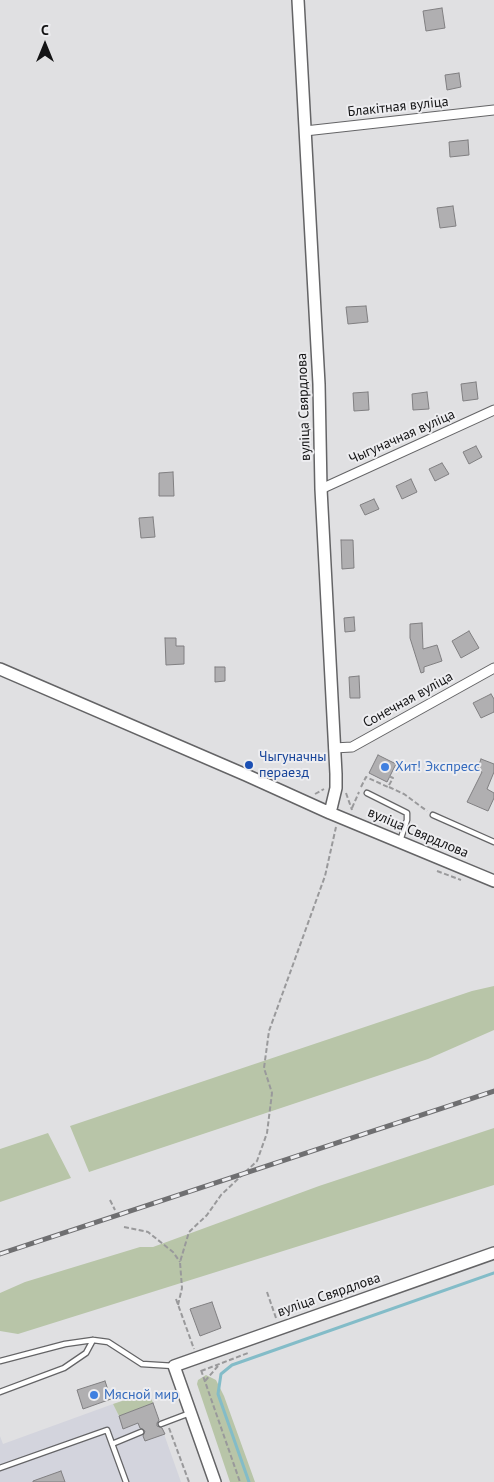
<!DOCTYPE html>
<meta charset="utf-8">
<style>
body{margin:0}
#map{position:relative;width:494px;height:1482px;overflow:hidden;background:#e0e0e2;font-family:"PT Sans",sans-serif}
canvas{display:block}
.north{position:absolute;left:20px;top:20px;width:50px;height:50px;-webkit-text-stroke:4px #ededf0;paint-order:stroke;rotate:0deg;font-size:14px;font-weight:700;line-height:20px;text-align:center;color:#141415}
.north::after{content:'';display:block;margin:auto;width:18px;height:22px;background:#141415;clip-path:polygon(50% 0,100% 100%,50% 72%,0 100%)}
</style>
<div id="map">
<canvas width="494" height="1482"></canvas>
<div class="north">С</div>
</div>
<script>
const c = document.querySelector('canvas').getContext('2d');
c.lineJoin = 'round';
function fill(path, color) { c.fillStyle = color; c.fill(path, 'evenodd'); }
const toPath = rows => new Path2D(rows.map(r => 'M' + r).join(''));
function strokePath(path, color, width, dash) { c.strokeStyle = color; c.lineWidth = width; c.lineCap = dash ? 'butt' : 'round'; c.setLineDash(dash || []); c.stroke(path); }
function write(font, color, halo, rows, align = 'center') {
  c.font = font + ' "PT Sans",sans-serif'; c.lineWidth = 4; c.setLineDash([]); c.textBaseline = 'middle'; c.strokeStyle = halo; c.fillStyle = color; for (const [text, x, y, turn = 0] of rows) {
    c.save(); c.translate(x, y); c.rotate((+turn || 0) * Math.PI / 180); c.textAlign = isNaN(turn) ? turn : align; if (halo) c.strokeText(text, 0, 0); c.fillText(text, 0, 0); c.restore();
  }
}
fill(toPath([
 [153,1403,181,1482,0,1482,0,1436,3,1444,113,1404,119,1416]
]), '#d3d4dd');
fill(toPath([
 [494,986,494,1030,428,1059,89,1172,70,1126,472,991],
 [494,1128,494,1185,18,1334,0,1331,0,1293,25,1282,140,1247,153,1247,319,1186],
 [48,1133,71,1178,0,1202,0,1149],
 [206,1375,216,1380,224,1396,255,1482,230,1482,197,1384,198,1380],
 [149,1392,153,1403,119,1416,113,1404]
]), '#b8c5a8');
strokePath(toPath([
 [249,1482,218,1394,221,1374,232,1365,494,1273]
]), '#83bcc8', 3);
const building = toPath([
 [442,8,445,28,426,31,423,11,442,8],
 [459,73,461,87,447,90,445,75,459,73],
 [468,140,469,155,450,157,449,142,468,140],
 [453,206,456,226,440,228,437,208,453,206],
 [366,306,368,322,348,324,346,307,366,306],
 [476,382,478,399,463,401,461,384,476,382],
 [368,392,369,410,354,411,353,393,368,392],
 [427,392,429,409,413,410,412,394,427,392],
 [476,446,482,457,469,464,463,452,476,446],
 [442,463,449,474,435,481,429,469,442,463],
 [173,472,174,496,159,496,159,473,173,472],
 [411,479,417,492,402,499,396,486,411,479],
 [374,499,379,509,365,515,360,505,374,499],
 [153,517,155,537,141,538,139,518,153,517],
 [341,540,353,540,354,568,342,569,341,540],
 [354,617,355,631,345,632,344,618,354,617],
 [422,623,423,649,437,645,442,661,424,667,424,672,421,673,410,638,410,624,422,623],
 [469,631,479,648,461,658,452,641,469,631],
 [165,638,176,638,176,646,184,646,184,664,166,665,165,638],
 [215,667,225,667,225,681,215,682,215,667],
 [359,676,360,698,350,698,349,677,359,676],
 [491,694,494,699,494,712,481,718,473,703,491,694],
 [378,755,396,764,387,782,369,773,378,755],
 [481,759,494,764,494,772,487,789,494,793,494,798,488,811,467,802,482,772,477,770,481,759],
 [212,1302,221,1328,200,1336,190,1309,212,1302],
 [105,1381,111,1399,83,1409,77,1390,105,1381],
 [153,1403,159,1420,157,1423,157,1426,162,1428,165,1434,145,1441,143,1436,145,1431,140,1428,138,1423,123,1429,119,1416,153,1403],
 [61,1471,65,1482,33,1482,33,1481,61,1471]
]);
fill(building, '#b0afb1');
strokePath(building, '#807f81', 1);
const service = toPath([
 [367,793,407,813,407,820,400,841],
 [433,815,494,842],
 [0,1361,65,1344,93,1340,108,1342,142,1364,174,1366],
 [0,1392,64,1368,86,1353,93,1340],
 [161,1424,190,1413],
 [112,1444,141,1432],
 [0,1468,107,1430,126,1482]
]);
const minor = toPath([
 [305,131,494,110],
 [321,489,494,410],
 [334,748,352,747,494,668]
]);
const tertiary = toPath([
 [298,0,319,384,321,489,336,774,336,788,330,813],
 [0,669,246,775,330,813,494,881],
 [215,1482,174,1366,494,1253]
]);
strokePath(service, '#646466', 7);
strokePath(minor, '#646466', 11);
strokePath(tertiary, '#646466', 14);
strokePath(toPath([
 [361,787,366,777,388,787,393,778,389,776],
 [389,787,404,794,427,811],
 [346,793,352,810],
 [315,794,324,789],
 [352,808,359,792],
 [437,871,461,880],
 [110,1200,115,1210],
 [124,1227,148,1232,173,1252,180,1262],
 [267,1292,276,1318],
 [176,1299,194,1349],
 [178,1305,182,1288,180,1262,189,1232,207,1215,221,1195,257,1161,267,1133,272,1093,264,1068,269,1031,325,876,336,827],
 [201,1370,240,1482],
 [201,1371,248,1353],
 [205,1381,218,1366],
 [169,1428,189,1482]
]), '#99999b', 2, [5, 2.5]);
strokePath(service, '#fff', 4.5);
strokePath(minor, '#fff', 9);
strokePath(tertiary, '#fff', 11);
const rail = toPath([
 [0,1254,494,1091]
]);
strokePath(rail, '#6f6f71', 5);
strokePath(rail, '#ededf0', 3, [9]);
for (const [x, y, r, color] of [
 [249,765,5,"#1a4fb4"],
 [385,767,5,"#3f7fe0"],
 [94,1395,5,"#3f7fe0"]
]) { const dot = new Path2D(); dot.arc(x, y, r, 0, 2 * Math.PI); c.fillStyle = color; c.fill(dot); strokePath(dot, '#ededf0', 2); }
write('14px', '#141415', '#ededf0', [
 ["Блакітная вуліца",398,107,-6],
 ["вуліца Свярдлова",304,407,-92],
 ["Чыгуначная вуліца",402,437,-24],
 ["Сонечная вуліца",408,700,-29],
 ["вуліца Свярдлова",418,833,23],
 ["вуліца Свярдлова",329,1295,-19]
]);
write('14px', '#164399', '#ededf0', [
 ["Чыгуначны",259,757],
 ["пераезд",259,773]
], 'left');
write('14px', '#366cbe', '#ededf0', [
 ["Хит! Экспресс",395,767],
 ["Мясной мир",104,1395]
], 'left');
</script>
